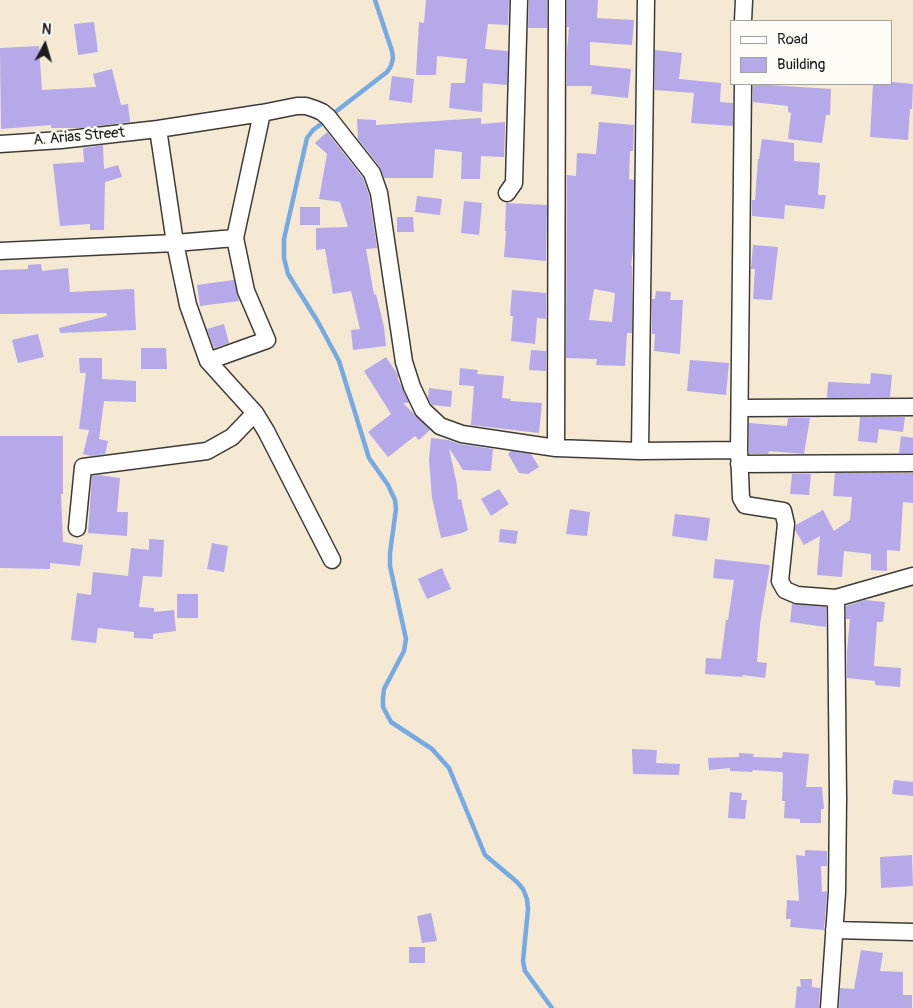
<!DOCTYPE html>
<style>
body{margin:0}
#map{position:relative;width:913px;height:1008px;overflow:hidden;background:#f5e9d3;font-family:Pangolin,sans-serif}
canvas{display:block}
.legend{position:absolute;left:730px;top:20px;width:162px;height:65px;box-sizing:border-box;background:#fdfcf7;border:1px solid #a3a29f;margin:0;padding:6px 9px;list-style:none;font-size:15px;color:#1c1c1c}
.legend li{display:flex;align-items:center;gap:10px;height:25px}
.legend b{width:25px;border:1px solid #a3a29f}
.north{position:absolute;left:20px;top:20px;width:50px;height:50px;-webkit-text-stroke:4px #fdfcf7;paint-order:stroke;rotate:6deg;font-size:14px;font-weight:700;line-height:20px;text-align:center;color:#1c1c1c}
.north::after{content:'';display:block;margin:auto;width:18px;height:22px;background:#1c1c1c;clip-path:polygon(50% 0,100% 100%,50% 72%,0 100%)}
</style>
<div id="map">
<canvas width="913" height="1008"></canvas>
<ul class="legend">
<li><b style="height:6px;background:#fff"></b>Road</li>
<li><b style="height:14px;background:#b5a9ea"></b>Building</li>
</ul>
<div class="north">N</div>
</div>
<script>
const c = document.querySelector('canvas').getContext('2d');
c.lineJoin = 'round';
const toPath = rows => new Path2D(rows.map(r => 'M' + r).join(''));
function strokePath(path, color, width, dash) { c.strokeStyle = color; c.lineWidth = width; c.lineCap = dash ? 'butt' : 'round'; c.setLineDash(dash || []); c.stroke(path); }
function fill(path, color) { c.fillStyle = color; c.fill(path, 'evenodd'); }
function write(font, color, halo, rows, align = 'center') {
  c.font = font + ' Pangolin,sans-serif'; c.lineWidth = 5; c.setLineDash([]); c.textBaseline = 'middle'; c.strokeStyle = halo; c.fillStyle = color; for (const [text, x, y, turn = 0] of rows) {
    c.save(); c.translate(x, y); c.rotate((+turn || 0) * Math.PI / 180); c.textAlign = isNaN(turn) ? turn : align; if (halo) c.strokeText(text, 0, 0); c.fillText(text, 0, 0); c.restore();
  }
}
strokePath(toPath([
 [334,113,387,72,391,66,393,58,392,51,375,0],
 [324,122,313,130,307,138,284,239,284,258,288,274,318,322,339,361,369,458,388,485,395,500,396,509,390,553,390,566,406,639,404,651,384,689,383,698,383,707,391,722,432,749,449,768,485,855,517,882,523,889,527,899,528,909,523,961,525,971,552,1008]
]), '#75aae2', 4.5);
fill(toPath([
 [426,0,509,0,508,25,488,24,485,49,508,51,507,85,483,83,482,112,449,108,451,83,465,83,467,59,437,56,436,75,416,75,419,22,424,23],
 [529,0,547,0,547,28,528,28],
 [567,0,598,0,597,18,634,20,632,45,590,42,590,65,631,69,628,98,591,94,592,86,567,86,567,51,569,27,567,27],
 [94,22,98,52,78,55,74,24],
 [39,46,42,90,96,87,93,74,112,69,121,105,128,104,130,122,81,128,51,128,51,125,1,129,0,48],
 [655,50,682,53,679,79,721,83,720,102,733,103,733,126,691,123,694,93,655,90],
 [392,76,414,79,412,103,389,100],
 [892,82,913,84,912,109,910,109,908,140,870,137,873,84,892,84],
 [753,84,831,89,830,115,826,115,822,143,788,139,791,113,788,112,788,106,753,102],
 [481,118,481,124,505,122,505,131,504,157,481,156,480,179,461,179,462,152,435,149,433,178,384,178,380,167,358,139,357,119,376,120,376,125],
 [599,122,634,125,633,151,630,151,629,179,634,180,633,250,631,265,632,266,632,333,627,333,625,366,596,365,597,359,566,358,567,175,576,176,577,153,596,154],
 [594,289,615,293,612,322,589,320],
 [327,132,363,178,369,195,377,248,366,249,374,295,376,294,384,327,386,346,353,350,351,330,360,329,351,291,333,294,325,249,316,250,316,228,348,227,340,202,319,199,327,154,315,143],
 [762,139,794,143,794,161,820,163,818,195,826,195,824,209,785,205,784,219,752,216,752,200,755,200,758,159,759,159],
 [103,145,104,169,118,165,122,177,105,182,104,230,90,230,90,224,60,226,53,164,84,162,83,148],
 [417,196,442,199,440,215,415,212],
 [464,201,482,203,479,235,461,233],
 [506,203,547,205,546,261,504,257,506,231,505,231],
 [300,207,320,207,320,225,300,225],
 [397,217,413,217,414,232,397,232],
 [753,245,778,247,772,300,753,299,755,269,751,269],
 [41,264,42,271,68,268,70,292,134,289,136,330,60,333,59,328,107,316,106,313,0,314,0,270,28,269,28,265],
 [234,280,239,301,200,306,197,285],
 [512,290,546,293,546,319,537,318,535,344,511,341,513,316,510,316],
 [656,291,671,292,670,300,683,300,680,354,654,351,655,334,652,334,652,299,655,299],
 [224,324,229,343,214,348,207,329],
 [38,334,44,357,18,363,12,340],
 [141,348,166,348,167,369,141,369],
 [531,350,546,351,546,371,529,370],
 [386,357,398,375,398,379,409,403,403,403,430,430,419,440,415,436,388,457,368,432,391,414,364,371],
 [79,358,102,358,102,379,136,381,136,402,104,401,99,439,108,441,105,454,91,456,83,454,89,430,79,429,86,373,80,373],
 [690,360,729,363,726,395,687,391],
 [460,368,478,370,477,374,504,376,502,398,511,399,510,401,542,403,539,433,471,425,474,386,459,385],
 [871,373,892,375,890,397,827,398,828,382,870,384],
 [429,388,452,391,451,407,432,405,428,398],
 [860,417,905,417,903,432,879,429,877,443,858,441],
 [788,418,810,418,804,454,769,451,768,454,749,454,749,423,787,426],
 [0,436,63,436,63,494,61,494,63,542,83,545,80,566,50,563,50,569,0,568],
 [901,436,913,438,913,453,899,453],
 [431,438,448,440,460,444,493,449,491,471,463,470,449,448,457,485,458,500,461,499,468,530,462,533,441,538,432,498,429,460],
 [511,451,531,454,539,467,528,474,519,473,508,454],
 [835,473,913,473,913,503,903,502,900,551,887,550,887,571,871,570,871,554,844,551,842,577,817,575,820,536,804,545,795,530,796,525,823,510,834,531,850,520,852,497,833,496],
 [792,474,811,474,809,495,790,494],
 [99,475,120,478,117,512,128,512,127,536,88,533,92,476],
 [499,489,509,504,491,516,481,499],
 [570,509,590,512,587,536,566,534],
 [675,514,710,518,707,541,672,536],
 [500,529,518,531,516,544,499,542],
 [149,539,164,540,162,577,143,576,139,607,154,608,154,612,174,610,176,631,153,634,153,639,134,638,134,632,98,628,96,643,71,640,77,593,91,595,93,572,128,576,131,548,149,550],
 [212,543,228,546,224,572,207,569],
 [715,559,770,565,760,624,757,662,767,663,765,678,742,675,743,677,705,674,706,658,721,659,726,620,728,620,734,580,713,578],
 [442,568,451,589,427,599,418,579],
 [177,594,198,594,198,618,177,618],
 [865,600,885,602,883,622,877,622,874,666,901,668,900,687,875,685,875,681,847,678,847,651,850,619,846,619,846,606],
 [792,604,826,607,826,627,790,622],
 [632,749,657,750,656,763,680,764,679,775,633,774],
 [783,752,809,754,806,787,822,787,824,809,821,809,821,823,800,823,800,819,784,818,785,801,782,801,783,773,782,772,753,770,752,772,730,771,730,768,709,770,708,758,739,757,739,753,754,754,753,757,782,758],
 [894,780,913,782,913,796,892,794],
 [730,792,742,793,741,800,747,800,745,819,728,818],
 [805,850,827,851,827,866,821,866,822,892,827,891,824,930,790,927,791,919,786,919,787,900,799,901,796,855,805,856],
 [912,855,913,886,881,888,880,857],
 [431,913,437,941,422,943,417,916],
 [409,947,425,947,425,963,409,963],
 [861,950,883,953,880,971,903,972,903,995,912,995,912,1008,839,1008,840,988,854,989],
 [800,979,812,979,812,987,820,988,819,1008,795,1008,797,986,801,987]
]), '#b5a9ea');
const minor = toPath([
 [743,21,744,0],
 [743,84,739,450,741,498,745,505,783,511,786,524,780,581,785,590,797,595,836,598,913,576],
 [158,129,175,243,188,305,208,361,255,413,266,431,332,560],
 [0,144,61,140,158,129,262,113,297,106,306,106,315,109,322,112,328,117,372,173,379,193,404,362,412,387,423,410,440,426,462,434,556,448,640,451,739,450],
 [507,193,514,183,519,0],
 [0,251,175,243,235,238],
 [208,361,267,340,246,291,235,238,262,113],
 [741,408,913,407],
 [556,448,557,0],
 [640,451,646,0],
 [739,464,913,463],
 [77,528,83,467,207,451,232,437,255,413],
 [834,930,913,932],
 [829,1008,837,892,838,799,836,598]
]);
strokePath(minor, '#3d3b37', 19);
strokePath(minor, '#fff', 16);
write('15px', '#1c1c1c', '#fdfcf7', [
 ["A. Arias Street",79,137,-5]
]);
</script>
